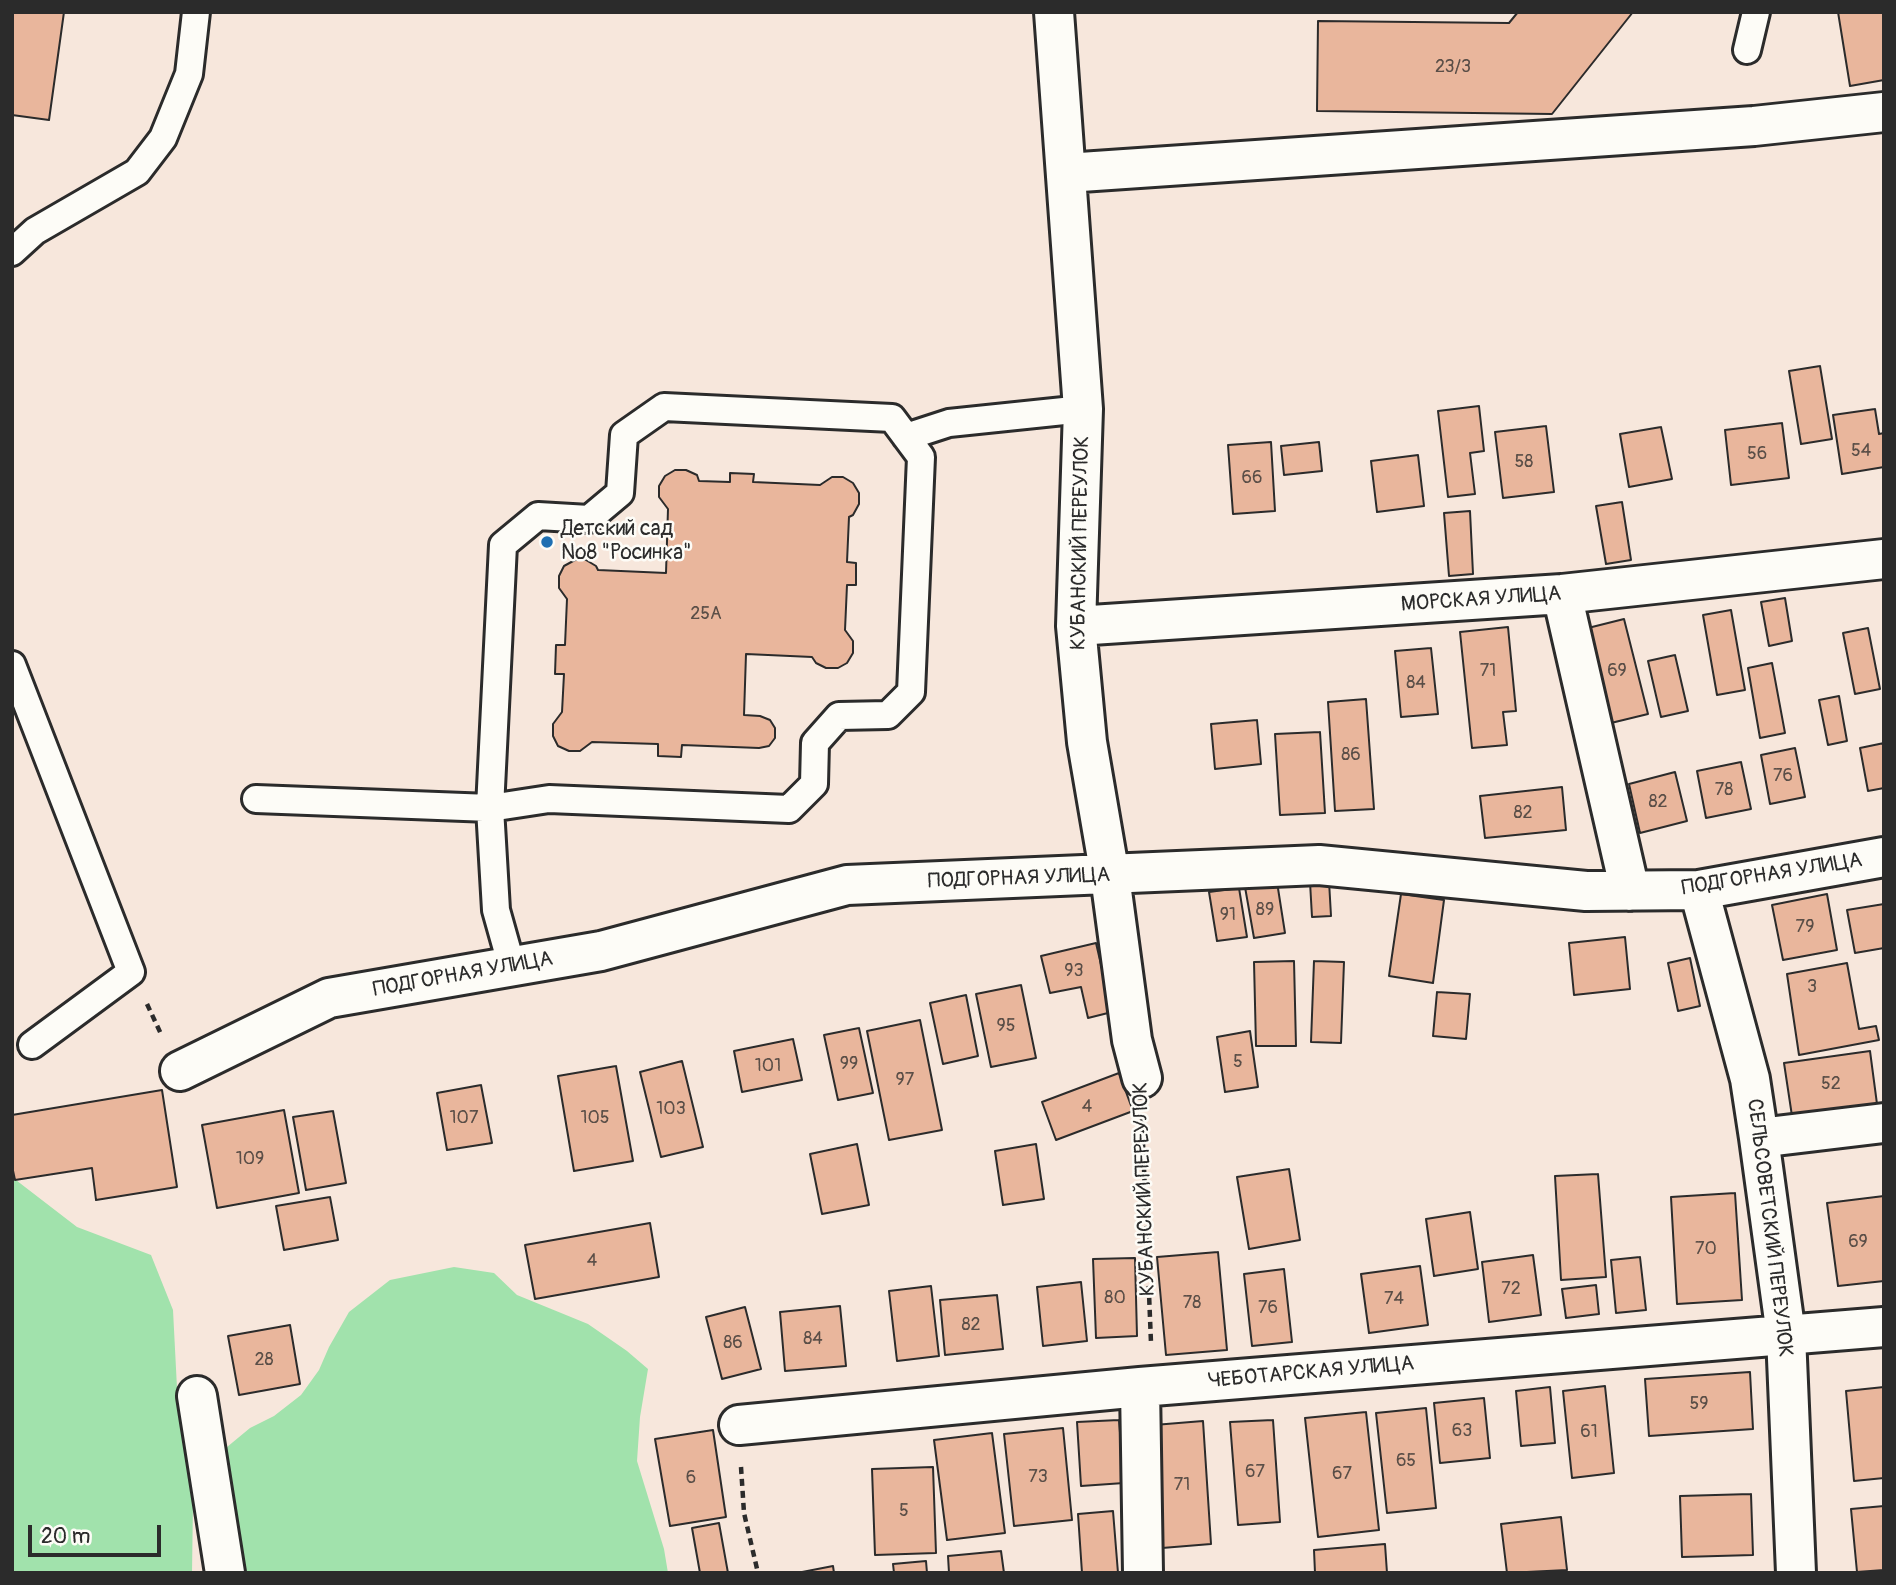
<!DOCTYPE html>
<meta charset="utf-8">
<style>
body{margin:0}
#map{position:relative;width:1896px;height:1585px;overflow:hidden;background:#f7e7dc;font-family:Pangolin,sans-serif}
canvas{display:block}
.frame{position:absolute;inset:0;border:14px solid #2b2b2b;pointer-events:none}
.scale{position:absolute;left:28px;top:1525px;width:133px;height:32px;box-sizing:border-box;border:4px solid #2b2b2b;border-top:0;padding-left:9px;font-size:21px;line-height:24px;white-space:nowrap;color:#2b2b2b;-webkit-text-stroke:5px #fdfcf7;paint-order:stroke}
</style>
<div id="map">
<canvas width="1896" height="1585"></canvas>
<div class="frame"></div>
<div class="scale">20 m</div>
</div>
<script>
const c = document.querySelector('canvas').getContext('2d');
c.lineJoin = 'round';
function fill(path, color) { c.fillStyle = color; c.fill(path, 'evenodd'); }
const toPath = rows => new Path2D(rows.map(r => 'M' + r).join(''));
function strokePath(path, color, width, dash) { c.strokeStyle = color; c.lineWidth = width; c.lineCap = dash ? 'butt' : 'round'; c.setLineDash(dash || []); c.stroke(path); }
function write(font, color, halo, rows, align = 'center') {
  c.font = font + ' Pangolin,sans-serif'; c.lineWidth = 5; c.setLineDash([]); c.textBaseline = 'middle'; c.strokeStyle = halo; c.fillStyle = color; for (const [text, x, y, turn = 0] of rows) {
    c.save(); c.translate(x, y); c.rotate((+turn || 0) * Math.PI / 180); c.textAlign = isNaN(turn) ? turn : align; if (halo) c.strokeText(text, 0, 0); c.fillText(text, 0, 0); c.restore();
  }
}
fill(toPath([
 [12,1177,77,1227,151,1255,173,1310,177,1388,193,1502,192,1573,12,1573],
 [454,1267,494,1273,517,1295,588,1324,627,1351,648,1369,640,1417,637,1461,664,1549,668,1573,240,1573,221,1452,250,1428,274,1416,301,1395,319,1370,329,1347,349,1312,390,1280]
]), '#a1e2ac');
const building = toPath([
 [12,12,64,12,49,120,12,115,12,12],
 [1518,12,1633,12,1552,114,1317,111,1318,21,1509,23,1518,12],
 [1838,12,1884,12,1884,80,1850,86,1838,12],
 [1820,366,1832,439,1801,444,1789,371,1820,366],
 [1479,406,1484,451,1470,453,1475,494,1448,497,1438,411,1479,406],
 [1875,409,1879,434,1884,433,1884,467,1842,474,1833,415,1875,409],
 [1782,423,1789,478,1731,485,1725,430,1782,423],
 [1546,426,1554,492,1503,498,1495,432,1546,426],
 [1661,427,1672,479,1629,487,1620,434,1661,427],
 [1271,442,1275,511,1233,514,1228,445,1271,442],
 [1319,442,1322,471,1284,475,1281,446,1319,442],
 [1418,455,1424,506,1377,512,1371,461,1418,455],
 [675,470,686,470,697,475,699,481,730,482,730,473,754,474,753,482,820,485,832,477,843,477,853,483,859,493,859,504,853,515,849,517,847,562,856,563,856,585,847,585,845,630,853,641,853,653,847,663,838,668,826,668,816,663,812,657,746,654,744,715,760,716,770,720,775,728,775,738,769,746,759,748,682,745,681,757,658,756,658,744,592,742,580,751,569,751,558,746,553,736,553,724,562,712,564,674,555,674,556,645,565,645,567,599,559,588,559,576,564,566,575,560,586,560,596,566,598,570,666,573,668,509,659,497,659,486,665,476,675,470],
 [1622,502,1631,560,1606,564,1596,506,1622,502],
 [1470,511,1473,574,1449,576,1444,513,1470,511],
 [1785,598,1792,641,1769,646,1761,602,1785,598],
 [1731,610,1745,690,1717,695,1703,615,1731,610],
 [1624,619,1648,714,1611,723,1588,628,1624,619],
 [1508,627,1516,711,1503,712,1507,745,1472,748,1460,632,1508,627],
 [1868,628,1880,689,1855,694,1843,633,1868,628],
 [1431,648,1438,714,1401,717,1395,651,1431,648],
 [1675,655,1688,711,1661,717,1648,661,1675,655],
 [1772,663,1785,733,1760,738,1748,668,1772,663],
 [1839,696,1847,741,1828,745,1819,700,1839,696],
 [1366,699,1374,809,1335,811,1328,702,1366,699],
 [1257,720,1261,764,1215,769,1211,724,1257,720],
 [1320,732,1325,813,1280,815,1275,734,1320,732],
 [1884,743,1884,788,1868,791,1860,748,1884,743],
 [1795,748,1805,797,1770,804,1761,755,1795,748],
 [1741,762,1751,809,1706,818,1697,771,1741,762],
 [1675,772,1687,821,1640,833,1629,784,1675,772],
 [1562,787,1566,830,1485,838,1480,796,1562,787],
 [1329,881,1331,916,1312,917,1310,882,1329,881],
 [1277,882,1285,933,1254,938,1245,887,1277,882],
 [1239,888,1247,937,1217,941,1209,892,1239,888],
 [1401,894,1444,900,1433,983,1389,976,1401,894],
 [1827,894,1837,950,1783,960,1772,905,1827,894],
 [1884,904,1884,948,1855,953,1847,910,1884,904],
 [1625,937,1630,989,1574,995,1569,943,1625,937],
 [1096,943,1112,1012,1088,1018,1081,987,1050,993,1041,956,1096,943],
 [1690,958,1700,1006,1678,1011,1668,963,1690,958],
 [1294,961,1296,1046,1256,1046,1254,962,1294,961],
 [1314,961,1344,962,1341,1043,1311,1042,1314,961],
 [1847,963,1859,1029,1876,1026,1879,1040,1799,1055,1787,974,1847,963],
 [1021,985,1036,1058,991,1067,976,994,1021,985],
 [1437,992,1470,994,1466,1039,1433,1036,1437,992],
 [966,995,978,1056,943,1064,930,1003,966,995],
 [920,1020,942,1130,889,1140,867,1031,920,1020],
 [859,1028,873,1093,838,1100,824,1035,859,1028],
 [1250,1031,1258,1087,1225,1092,1217,1037,1250,1031],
 [793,1039,802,1080,742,1092,734,1051,793,1039],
 [1870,1051,1877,1104,1792,1116,1784,1063,1870,1051],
 [682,1061,703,1147,661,1157,640,1072,682,1061],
 [616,1066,633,1161,574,1171,558,1076,616,1066],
 [1119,1073,1133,1111,1056,1140,1042,1102,1119,1073],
 [481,1085,492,1143,447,1150,437,1093,481,1085],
 [162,1090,177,1187,96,1200,92,1168,15,1180,12,1166,12,1115,162,1090],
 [284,1110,299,1193,217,1208,202,1125,284,1110],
 [333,1111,346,1183,306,1190,293,1117,333,1111],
 [857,1144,869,1205,822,1214,810,1154,857,1144],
 [1036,1144,1044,1199,1003,1205,995,1151,1036,1144],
 [1289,1169,1300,1240,1249,1249,1237,1177,1289,1169],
 [1598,1174,1606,1277,1561,1280,1555,1176,1598,1174],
 [1735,1193,1742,1300,1677,1304,1671,1197,1735,1193],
 [1884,1196,1884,1281,1838,1286,1827,1203,1884,1196],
 [330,1197,338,1240,284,1250,276,1206,330,1197],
 [1470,1212,1478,1269,1434,1276,1426,1219,1470,1212],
 [650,1223,659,1277,535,1299,525,1245,650,1223],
 [1218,1252,1227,1350,1166,1355,1157,1257,1218,1252],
 [1533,1255,1541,1315,1489,1322,1482,1262,1533,1255],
 [1640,1257,1646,1310,1616,1313,1611,1260,1640,1257],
 [1135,1258,1137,1336,1096,1338,1093,1259,1135,1258],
 [1420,1266,1428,1325,1369,1333,1361,1274,1420,1266],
 [1284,1269,1292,1342,1252,1346,1244,1274,1284,1269],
 [1081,1282,1087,1341,1043,1346,1037,1287,1081,1282],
 [1596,1285,1599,1314,1566,1318,1562,1289,1596,1285],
 [931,1286,939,1356,897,1361,889,1291,931,1286],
 [997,1295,1003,1349,945,1355,940,1300,997,1295],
 [840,1306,846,1366,785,1371,780,1312,840,1306],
 [745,1307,761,1369,722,1379,706,1317,745,1307],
 [290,1325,300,1384,239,1395,228,1336,290,1325],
 [1750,1372,1753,1429,1649,1436,1645,1379,1750,1372],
 [1605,1386,1614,1473,1572,1478,1563,1391,1605,1386],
 [1550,1387,1555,1443,1521,1446,1516,1391,1550,1387],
 [1884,1387,1884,1478,1854,1481,1846,1391,1884,1387],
 [1484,1398,1490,1458,1440,1463,1434,1403,1484,1398],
 [1426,1408,1436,1508,1387,1513,1376,1413,1426,1408],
 [1366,1412,1379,1530,1318,1537,1305,1418,1366,1412],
 [1119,1420,1124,1483,1081,1486,1077,1422,1119,1420],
 [1273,1420,1280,1522,1238,1525,1230,1422,1273,1420],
 [1203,1421,1211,1544,1162,1548,1154,1425,1203,1421],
 [1063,1428,1072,1520,1014,1526,1004,1434,1063,1428],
 [713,1430,726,1517,670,1526,655,1439,713,1430],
 [992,1433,1005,1533,947,1540,934,1440,992,1433],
 [933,1467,936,1553,875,1555,872,1469,933,1467],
 [1751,1494,1753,1555,1682,1557,1680,1496,1751,1494],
 [1884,1506,1884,1570,1857,1572,1851,1509,1884,1506],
 [1113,1511,1118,1573,1082,1573,1078,1514,1113,1511],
 [1561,1517,1567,1570,1507,1573,1501,1524,1561,1517],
 [719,1523,728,1573,700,1573,692,1528,719,1523],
 [1385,1544,1387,1573,1315,1573,1314,1550,1385,1544],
 [1001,1551,1004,1573,949,1573,948,1556,1001,1551],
 [926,1561,927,1573,894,1573,893,1564,926,1561],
 [833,1566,834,1573,797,1573,833,1566]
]);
fill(building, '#e9b69c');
strokePath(building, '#2b2b2b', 2);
const lane = toPath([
 [1747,50,1756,12],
 [12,252,35,231,137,172,163,138,189,74,196,12],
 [906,437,949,423,1083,409],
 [12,665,131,972,32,1045],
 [256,799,490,808,549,799,789,809,814,784,815,743,839,716,888,715,911,692,921,457,892,418,664,407,624,435,620,493,589,519,538,516,503,545,490,808,496,910,512,967]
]);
const street = toPath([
 [1054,12,1083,409,1076,626,1087,742,1110,876,1132,1040,1142,1078],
 [1066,173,1754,126,1884,112],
 [1562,594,1630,891],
 [1076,626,1562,594,1884,559],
 [1699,890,1750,1079,1759,1138,1786,1335,1796,1573],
 [180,1071,329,998,601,951,847,885,1319,865,1586,891,1699,890,1884,857],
 [1759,1138,1884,1123],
 [1140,1387,1143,1573],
 [197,1396,225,1573],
 [739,1425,1140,1387,1884,1327]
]);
strokePath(lane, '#2b2b2b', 32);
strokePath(street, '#2b2b2b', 44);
strokePath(toPath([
 [147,1004,161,1034],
 [1142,1118,1151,1343],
 [741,1467,744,1513,758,1573]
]), '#2b2b2b', 4.5, [7, 5]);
strokePath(lane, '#fdfcf7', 26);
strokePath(street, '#fdfcf7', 38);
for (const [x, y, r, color] of [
 [547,542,7,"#1f6fb2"]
]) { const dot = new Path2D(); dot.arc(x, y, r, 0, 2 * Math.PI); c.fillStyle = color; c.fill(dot); strokePath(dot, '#fdfcf7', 2.5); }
write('18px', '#5a4e47', null, [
 ["23/3",1453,67],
 ["54",1861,451],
 ["56",1757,454],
 ["58",1524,462],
 ["66",1252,478],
 ["25А",706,614],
 ["71",1488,671],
 ["69",1617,671],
 ["84",1416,683],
 ["86",1351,755],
 ["76",1783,776],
 ["78",1724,790],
 ["82",1658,802],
 ["82",1523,813],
 ["89",1265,910],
 ["91",1228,915],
 ["79",1805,927],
 ["93",1074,971],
 ["3",1812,987],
 ["95",1006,1026],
 ["5",1238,1062],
 ["99",849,1064],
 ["101",768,1066],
 ["97",905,1080],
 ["52",1831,1084],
 ["4",1087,1107],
 ["103",671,1109],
 ["107",464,1118],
 ["105",595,1118],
 ["109",250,1159],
 ["69",1858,1242],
 ["70",1706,1249],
 ["4",592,1261],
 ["72",1511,1289],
 ["80",1115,1298],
 ["74",1394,1299],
 ["78",1192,1303],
 ["76",1268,1308],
 ["82",971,1325],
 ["84",813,1339],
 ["86",733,1343],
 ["28",264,1360],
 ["59",1699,1404],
 ["63",1462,1431],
 ["61",1589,1432],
 ["65",1406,1461],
 ["67",1255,1472],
 ["67",1342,1474],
 ["73",1038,1477],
 ["6",691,1478],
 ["71",1182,1485],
 ["5",904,1511]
]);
write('21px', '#2b2b2b', '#fdfcf7', [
 ["Детский сад",561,530],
 ["№8 \"Росинка\"",561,554]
], 'left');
write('21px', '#2b2b2b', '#fdfcf7', [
 ["КУБАНСКИЙ ПЕРЕУЛОК",1081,543,-89],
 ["МОРСКАЯ УЛИЦА",1481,600,-4],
 ["ПОДГОРНАЯ УЛИЦА",1772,875,-9],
 ["ПОДГОРНАЯ УЛИЦА",1019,879,-2],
 ["ПОДГОРНАЯ УЛИЦА",463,975,-10],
 ["КУБАНСКИЙ ПЕРЕУЛОК",1145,1189,-92],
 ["СЕЛЬСОВЕТСКИЙ ПЕРЕУЛОК",1769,1228,83],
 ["ЧЕБОТАРСКАЯ УЛИЦА",1311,1373,-5]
]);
</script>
